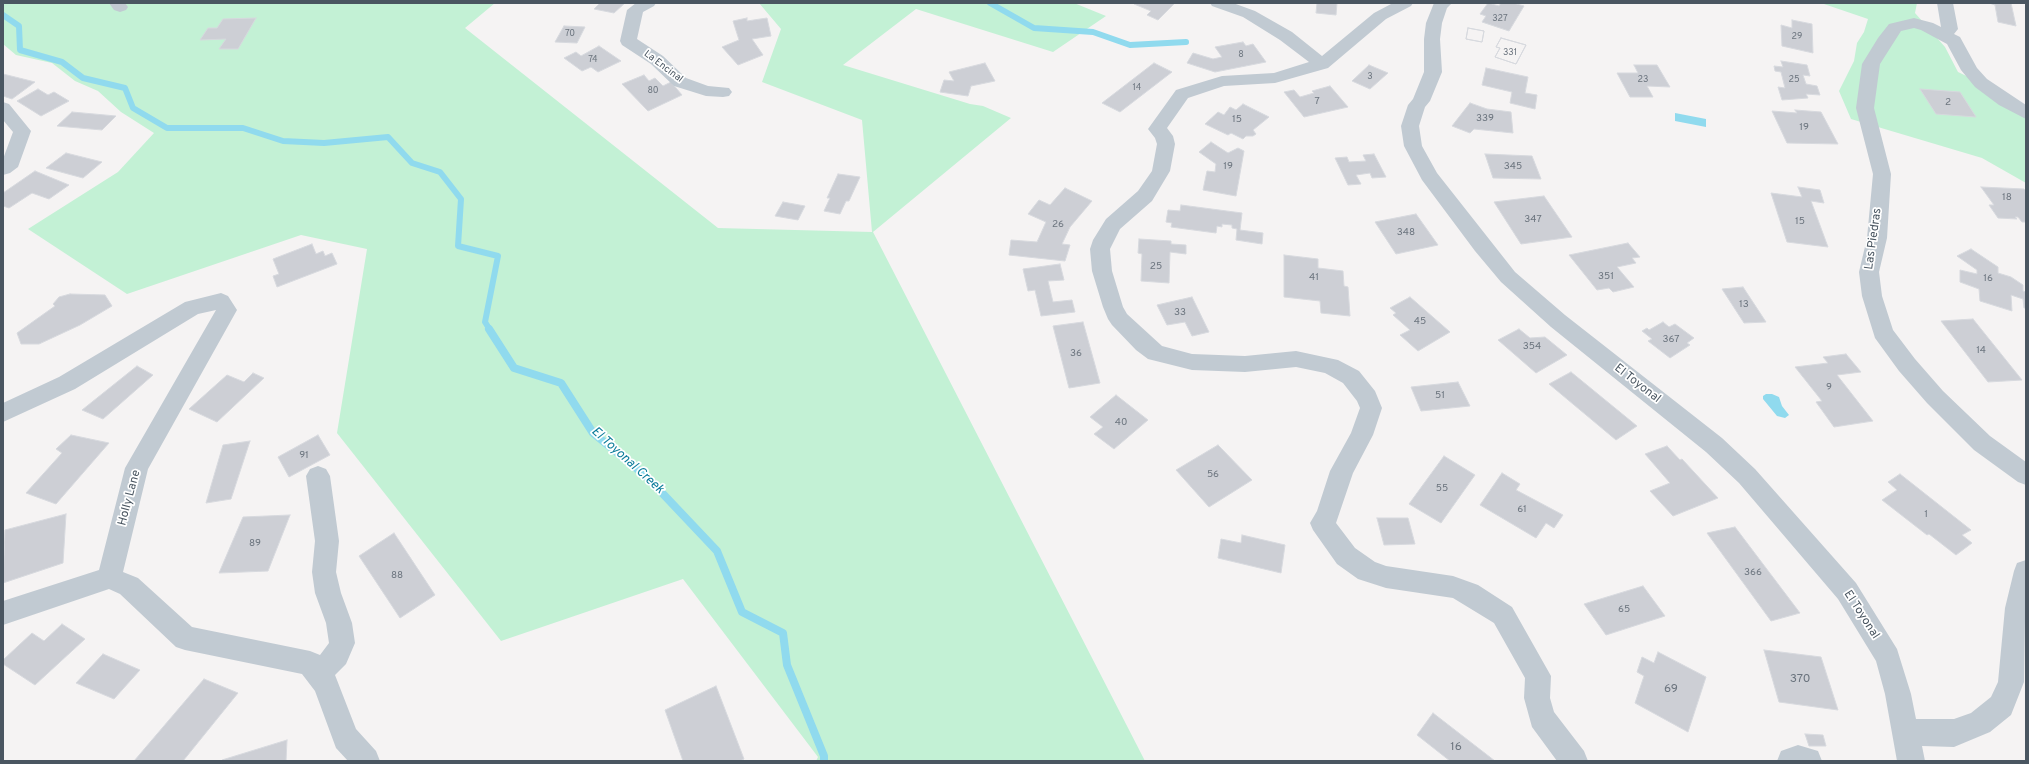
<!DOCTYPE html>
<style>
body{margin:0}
#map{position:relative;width:2029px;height:764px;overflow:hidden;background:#f5f3f3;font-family:Overpass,sans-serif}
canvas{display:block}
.frame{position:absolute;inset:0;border:4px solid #4a5661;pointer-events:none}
</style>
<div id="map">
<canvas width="2029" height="764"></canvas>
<div class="frame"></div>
</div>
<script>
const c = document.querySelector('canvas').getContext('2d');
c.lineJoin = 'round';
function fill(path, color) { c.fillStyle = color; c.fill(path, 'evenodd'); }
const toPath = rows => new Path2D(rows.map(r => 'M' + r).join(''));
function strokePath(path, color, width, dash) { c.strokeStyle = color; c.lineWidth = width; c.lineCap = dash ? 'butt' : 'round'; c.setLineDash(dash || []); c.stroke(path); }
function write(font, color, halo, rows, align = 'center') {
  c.font = font + ' Overpass,sans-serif'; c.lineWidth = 3.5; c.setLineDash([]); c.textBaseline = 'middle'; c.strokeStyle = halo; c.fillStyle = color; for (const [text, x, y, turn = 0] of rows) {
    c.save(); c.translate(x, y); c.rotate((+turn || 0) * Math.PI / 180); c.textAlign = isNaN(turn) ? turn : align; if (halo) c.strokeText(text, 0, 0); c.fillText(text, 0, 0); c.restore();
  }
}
fill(toPath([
 [3,3,495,3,465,28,718,228,872,232,862,120,762,82,781,29,759,3,1074,3,1106,16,1053,52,916,9,843,65,970,104,983,106,1011,118,873,232,1145,761,816,761,818,757,683,579,501,641,337,433,367,249,301,235,127,294,28,229,118,172,154,133,121,112,98,91,75,81,52,63,16,55,3,44],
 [1821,3,1917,3,1915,13,1945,47,1958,72,1981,83,2026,113,2026,183,1982,158,1851,119,1839,91,1854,61,1857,43,1864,32,1868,19]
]), '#c3f1d5');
fill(toPath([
 [1675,113,1706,119,1706,127,1675,121],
 [1766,394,1772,394,1779,397,1782,406,1789,415,1785,418,1777,416,1763,399,1763,396]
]), '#90daee');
strokePath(toPath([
 [990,3,1034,28,1093,32,1130,45,1186,42],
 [3,15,19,26,20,50,62,62,83,78,125,88,133,108,167,128,243,128,283,141,324,143,388,137,412,163,440,172,461,199,458,246,498,256,485,322,490,330]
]), '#90daee', 6);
strokePath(toPath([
 [489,329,514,368,561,383,593,433,647,477,717,551,742,612,783,633,787,665,824,756,824,761]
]), '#90daee', 8);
const building = toPath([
 [600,3,625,3,614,13,594,9,600,3],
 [1135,3,1175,3,1158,20,1147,15,1151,11,1134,4,1135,3],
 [1317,3,1337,3,1336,15,1316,13,1317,3],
 [1488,3,1499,6,1501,3,1513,3,1524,6,1509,31,1482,22,1486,16,1480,14,1488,3],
 [2011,3,2016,26,1998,22,1995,5,1989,3,2011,3],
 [256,18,238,49,219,49,226,39,200,40,208,28,217,28,223,19,256,18],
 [747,18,747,21,767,18,771,36,752,39,763,55,738,65,722,47,739,40,733,21,747,18],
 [1792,20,1812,24,1813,53,1782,46,1781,25,1792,28,1792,20],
 [564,26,585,27,577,43,555,42,564,26],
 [1468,28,1484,31,1482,42,1466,39,1468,28],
 [1468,28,1484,31,1482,42,1466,39,1468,28],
 [1501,38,1526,45,1516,64,1495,57,1500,48,1496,47,1501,38],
 [1501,38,1526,45,1516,64,1495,57,1500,48,1496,47,1501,38],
 [1243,42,1246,46,1253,44,1266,62,1215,72,1187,63,1193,53,1213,59,1222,57,1215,47,1243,42],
 [599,46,621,61,598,72,591,67,582,71,564,58,576,52,581,56,599,46],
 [1781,61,1807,65,1810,76,1803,75,1806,84,1817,86,1820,95,1806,94,1808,98,1782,100,1778,87,1785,88,1781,72,1775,71,1774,66,1783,67,1781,61],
 [985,63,995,81,971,86,968,96,940,92,944,80,954,81,949,72,985,63],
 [1154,63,1172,72,1120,112,1102,103,1154,63],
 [1369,65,1388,73,1370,89,1352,81,1369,65],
 [1634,65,1657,65,1670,87,1647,86,1653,97,1630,97,1617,73,1638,73,1634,65],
 [1486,68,1528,77,1525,93,1537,95,1535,109,1510,103,1512,92,1482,85,1486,68],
 [3,74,35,82,12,99,3,96,3,74],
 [644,75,649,81,655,78,663,86,671,82,682,95,648,111,622,84,644,75],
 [1330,86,1348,107,1304,117,1284,92,1294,90,1300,97,1314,93,1312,91,1330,86],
 [38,89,48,95,54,92,69,101,41,116,17,101,38,89],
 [1920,89,1960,92,1976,117,1936,114,1920,89],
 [1470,103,1487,109,1511,112,1513,133,1474,129,1470,133,1452,126,1470,103],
 [1243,104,1269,117,1253,130,1256,134,1253,136,1246,136,1243,139,1231,133,1228,135,1205,124,1218,112,1224,115,1230,107,1236,110,1243,104],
 [1795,110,1821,112,1838,144,1787,143,1772,111,1797,113,1795,110],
 [72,112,116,116,102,130,57,126,72,112],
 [1211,142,1228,153,1238,148,1244,151,1236,196,1203,190,1207,171,1215,172,1216,164,1199,152,1211,142],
 [66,153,102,162,83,178,46,168,66,153],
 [1374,154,1386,177,1372,178,1370,173,1356,175,1361,184,1348,185,1335,158,1347,157,1349,162,1366,161,1363,155,1374,154],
 [1485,154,1532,156,1541,179,1493,178,1485,154],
 [35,171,69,185,49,199,32,193,9,208,3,206,3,193,35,171],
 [838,174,860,177,849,201,846,201,840,214,824,211,830,198,827,198,838,174],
 [1798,187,1820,190,1824,203,1811,201,1828,247,1787,242,1771,193,1802,197,1798,187],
 [1981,187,2024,189,2026,191,2026,222,2022,222,2018,217,2015,217,2017,219,1998,218,1989,205,1994,205,1981,187],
 [1065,188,1092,201,1070,227,1062,244,1070,245,1065,261,1009,255,1011,240,1037,242,1046,222,1028,214,1039,200,1050,205,1065,188],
 [1544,196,1572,237,1521,244,1494,202,1544,196],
 [783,202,805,206,798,220,775,216,783,202],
 [1181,205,1242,213,1240,230,1263,233,1262,244,1236,240,1237,229,1232,228,1232,225,1222,224,1222,227,1217,226,1216,233,1171,227,1172,223,1166,222,1168,210,1180,211,1181,205],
 [1416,214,1438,245,1396,254,1375,222,1416,214],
 [1139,239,1171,241,1171,244,1186,245,1186,254,1170,252,1169,283,1141,281,1142,254,1138,253,1139,239],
 [1628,243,1640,257,1632,258,1636,263,1617,267,1634,287,1613,292,1609,288,1597,290,1569,255,1628,243],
 [312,244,316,254,323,251,325,256,332,253,337,264,277,287,273,276,279,274,273,259,312,244],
 [1971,249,1998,267,1998,273,2011,277,2023,285,2023,291,2026,292,2026,308,2024,308,2023,299,2011,295,2012,311,1980,301,1979,289,1960,282,1960,270,1977,274,1977,270,1957,256,1971,249],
 [1284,255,1318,259,1318,268,1343,271,1344,286,1348,287,1350,316,1321,313,1320,301,1284,297,1284,255],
 [1060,264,1064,280,1048,281,1053,302,1072,300,1075,312,1041,316,1035,290,1028,291,1023,269,1060,264],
 [1743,287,1766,322,1744,323,1722,289,1743,287],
 [70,294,105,295,112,306,80,325,39,344,21,344,17,333,55,306,53,304,59,297,70,294],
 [1192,297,1209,332,1192,336,1185,322,1167,325,1157,305,1192,297],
 [1410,297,1450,332,1418,351,1400,335,1410,330,1393,315,1396,313,1390,308,1410,297],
 [1973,319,2022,380,1988,382,1941,321,1973,319],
 [1083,322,1100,383,1069,388,1053,326,1083,322],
 [1663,322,1669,327,1675,324,1694,338,1687,343,1690,345,1670,358,1648,341,1652,339,1642,331,1647,328,1649,330,1663,322],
 [1519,329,1530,338,1545,337,1567,355,1536,373,1498,340,1519,329],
 [1846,354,1861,372,1837,375,1873,421,1834,427,1816,402,1822,401,1795,367,1828,363,1823,357,1846,354],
 [137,366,153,375,103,419,82,410,137,366],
 [1571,372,1637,426,1616,440,1549,384,1571,372],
 [253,373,264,378,217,422,189,409,227,375,244,382,253,373],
 [1458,382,1470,406,1421,411,1411,387,1458,382],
 [1116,395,1148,420,1114,449,1094,434,1103,427,1090,417,1116,395],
 [71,435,109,443,56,504,26,493,62,453,56,449,71,435],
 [318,435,330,455,289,477,278,457,318,435],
 [250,441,231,499,206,503,223,445,250,441],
 [1218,445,1252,480,1209,507,1176,470,1218,445],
 [1667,446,1680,460,1682,459,1718,498,1673,516,1650,491,1670,483,1645,454,1667,446],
 [1444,456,1475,475,1441,523,1409,504,1444,456],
 [1502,473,1520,484,1516,490,1563,515,1554,528,1546,523,1536,538,1480,505,1502,473],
 [1900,474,1971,530,1962,535,1972,543,1956,555,1929,534,1927,535,1882,500,1897,490,1888,482,1900,474],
 [66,514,63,563,3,583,5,530,66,514],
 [290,515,268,571,219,573,243,517,290,515],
 [1377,518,1408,518,1415,544,1384,545,1377,518],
 [1735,527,1800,613,1771,621,1707,533,1735,527],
 [394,533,435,595,400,618,359,556,394,533],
 [1242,535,1285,545,1281,573,1218,558,1221,539,1241,543,1242,535],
 [1643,586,1665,616,1606,635,1584,604,1643,586],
 [62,624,85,639,35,685,3,664,3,660,32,633,44,641,62,624],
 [1764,650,1821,657,1838,710,1779,702,1764,650],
 [1658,652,1706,677,1688,732,1635,703,1644,676,1637,672,1642,657,1654,663,1658,652],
 [103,654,140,670,114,699,76,683,103,654],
 [204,679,238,693,183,761,134,761,204,679],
 [716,686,744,759,740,761,683,761,665,710,716,686],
 [1433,713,1495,761,1450,761,1417,735,1433,713],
 [1805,734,1823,735,1826,746,1809,746,1805,734],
 [287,740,286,761,222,761,222,760,287,740]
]);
fill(building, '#cdcfd5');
strokePath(building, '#d7d9de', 1);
fill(toPath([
 [109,3,125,3,128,7,126,10,120,12,114,10,109,3],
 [636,3,656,3,654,6,643,12,637,39,663,56,686,78,708,86,729,88,732,92,729,96,723,97,706,96,674,86,651,64,622,45,620,41,627,10,636,3],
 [1210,3,1233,3,1255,11,1292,32,1322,56,1374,13,1393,3,1413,3,1411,6,1386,19,1328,68,1275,83,1224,86,1188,98,1167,128,1173,136,1175,144,1170,171,1152,201,1120,229,1110,249,1112,271,1123,307,1127,314,1162,346,1192,354,1245,356,1296,351,1338,360,1359,371,1375,391,1382,408,1373,435,1353,473,1336,523,1355,548,1375,562,1386,566,1453,576,1478,585,1512,607,1551,676,1550,698,1554,712,1584,751,1588,761,1557,761,1532,727,1524,698,1525,678,1494,623,1453,598,1386,588,1358,579,1337,564,1313,530,1310,523,1317,511,1330,471,1351,433,1360,408,1357,401,1343,383,1325,373,1296,367,1245,372,1192,370,1148,359,1136,350,1112,325,1108,319,1103,307,1092,271,1090,249,1093,240,1106,219,1138,191,1152,171,1157,144,1155,138,1148,129,1176,90,1222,76,1274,73,1309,62,1280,40,1243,17,1212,6,1210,3],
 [1434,3,1452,3,1447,8,1442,23,1440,39,1442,72,1430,101,1425,107,1419,126,1422,146,1437,173,1515,272,1565,315,1722,438,1755,469,1856,583,1897,649,1911,694,1916,719,1954,719,1971,713,1991,697,1998,682,2005,608,2014,571,2017,563,2026,560,2024,682,2011,715,1990,732,1954,747,1922,746,1925,761,1897,761,1885,694,1876,661,1838,599,1739,483,1706,452,1551,327,1501,282,1475,251,1422,180,1404,146,1401,126,1408,105,1413,99,1424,72,1424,39,1426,23,1434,3],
 [1937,3,1953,3,1958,29,1954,34,1960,37,1977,68,1987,79,2026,105,2026,119,1999,105,1975,87,1961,70,1947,44,1921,30,1914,28,1901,31,1880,64,1874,108,1891,174,1887,238,1879,272,1882,296,1893,330,1915,359,1943,391,1990,436,2026,462,2026,485,2018,482,1974,450,1927,403,1899,371,1875,338,1862,296,1859,272,1867,238,1873,174,1856,108,1862,64,1878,38,1889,24,1914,18,1933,23,1941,27,1937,3],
 [3,102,9,104,31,131,18,167,10,173,3,175,3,159,13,132,3,120,3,102],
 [221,293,228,296,237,310,148,469,123,572,138,578,192,627,310,651,320,655,329,643,326,623,315,593,312,572,315,541,306,476,310,469,318,466,326,469,330,476,339,541,336,572,341,593,352,623,355,643,346,664,335,675,356,729,376,751,380,761,348,761,336,748,315,691,302,674,185,650,176,647,120,594,109,589,3,625,3,601,99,570,125,468,216,310,198,314,75,389,3,422,3,403,59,377,185,302,221,293],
 [1798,745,1818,751,1822,761,1777,761,1781,751,1798,745]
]), '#c1cad2');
write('9px', '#6b747e', null, [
 ["327",1500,19],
 ["70",570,34],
 ["29",1797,37],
 ["331",1510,53],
 ["8",1241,55],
 ["74",593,60],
 ["3",1370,77],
 ["23",1643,80],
 ["25",1794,80],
 ["14",1137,88],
 ["80",653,91]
]);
write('10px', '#4a5661', '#fff', [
 ["La Encinal",663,67,37]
]);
write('10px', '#6b747e', null, [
 ["7",1317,102],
 ["2",1948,103],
 ["339",1485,119],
 ["15",1237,120],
 ["19",1804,128],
 ["19",1228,167],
 ["345",1513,167],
 ["18",2007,198],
 ["347",1533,220],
 ["15",1800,222],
 ["26",1058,225],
 ["348",1406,233],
 ["25",1156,267],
 ["351",1606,277],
 ["41",1314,278],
 ["16",1988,279],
 ["13",1744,305],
 ["33",1180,313],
 ["45",1420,322],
 ["367",1671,340],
 ["354",1532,347],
 ["14",1981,351],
 ["36",1076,354],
 ["9",1829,388],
 ["51",1440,396],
 ["40",1121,423],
 ["91",304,456],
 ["56",1213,475],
 ["55",1442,489],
 ["61",1522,510],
 ["1",1926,515],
 ["89",255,544],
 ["366",1753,573],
 ["88",397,576],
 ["65",1624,610]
]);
write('12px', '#4a5661', '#fff', [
 ["Las Piedras",1874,239,-82],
 ["El Toyonal",1637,384,38],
 ["Holly Lane",130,498,-75],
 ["El Toyonal",1861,615,57]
]);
write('12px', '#6b747e', null, [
 ["370",1800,680],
 ["69",1671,690],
 ["16",1456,748]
]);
write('italic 13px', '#0c7c9b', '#fff', [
 ["El Toyonal Creek",627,461,42]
]);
</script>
